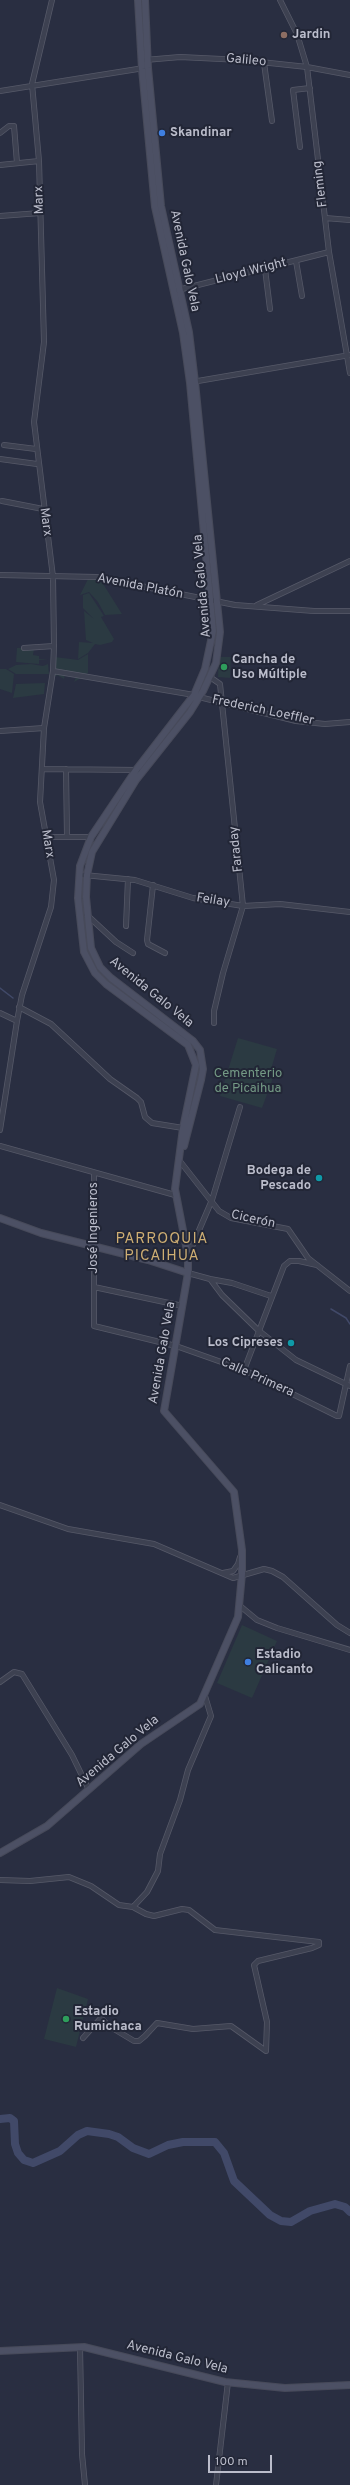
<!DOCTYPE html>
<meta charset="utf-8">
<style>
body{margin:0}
#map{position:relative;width:350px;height:2485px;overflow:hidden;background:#292e41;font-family:Overpass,sans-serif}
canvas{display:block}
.scale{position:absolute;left:208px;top:2455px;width:64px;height:18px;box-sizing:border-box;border:2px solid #bbbdcb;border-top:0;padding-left:5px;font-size:12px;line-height:14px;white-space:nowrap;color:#bbbdcb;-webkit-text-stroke:3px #222636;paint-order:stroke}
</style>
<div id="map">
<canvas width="350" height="2485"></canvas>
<div class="scale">100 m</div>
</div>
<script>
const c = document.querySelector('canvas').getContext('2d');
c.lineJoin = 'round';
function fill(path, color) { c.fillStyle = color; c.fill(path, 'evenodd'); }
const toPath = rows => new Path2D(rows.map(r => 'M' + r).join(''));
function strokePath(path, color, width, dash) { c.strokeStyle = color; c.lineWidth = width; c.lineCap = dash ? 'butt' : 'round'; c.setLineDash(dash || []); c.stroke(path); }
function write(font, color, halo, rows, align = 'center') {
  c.font = font + ' Overpass,sans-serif'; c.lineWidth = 4; c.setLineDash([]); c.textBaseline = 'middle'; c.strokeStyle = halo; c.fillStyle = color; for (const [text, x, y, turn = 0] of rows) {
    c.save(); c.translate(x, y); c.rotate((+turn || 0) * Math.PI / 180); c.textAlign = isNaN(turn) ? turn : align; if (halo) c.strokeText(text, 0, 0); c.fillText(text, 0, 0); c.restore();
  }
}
fill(toPath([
 [89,577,100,579,122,614,105,615,98,602,89,592,80,595],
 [89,593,104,616,101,617,114,639,112,642,100,645,95,644,88,653,78,659,79,642,93,643,86,640,84,611,94,619,83,608,83,595],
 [38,647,34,649,33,655,39,656,39,659,48,660,39,660,39,664,16,662,17,648],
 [88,654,88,673,81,678,74,682,77,675,66,672,64,679,57,675,52,680,55,657,78,660],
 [219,657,231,657,230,678,218,677],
 [31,664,43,666,48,664,49,674,16,674,8,669,16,665],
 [0,669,6,669,14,674,12,693,0,689],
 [45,683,44,694,13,698,16,684],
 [238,1038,277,1049,269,1076,273,1078,262,1108,220,1096],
 [242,1625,277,1641,252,1698,217,1683],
 [57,1988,88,1999,76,2047,44,2039]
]), '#2b3a42');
strokePath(toPath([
 [0,988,13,998],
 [331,1309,346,1318,350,1324]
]), '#414968', 1.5);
strokePath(toPath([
 [0,2119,10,2118,14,2121,15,2144,18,2153,24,2160,33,2163,60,2151,78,2135,87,2131,109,2134,118,2137,133,2148,149,2154,168,2145,183,2142,215,2142,224,2153,234,2181,270,2215,281,2221,291,2222,310,2211,335,2204,345,2207,350,2212]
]), '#414968', 8);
const street = toPath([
 [280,0,297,34,307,67,329,252,350,373],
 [145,60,180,57,242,60,307,67,350,75],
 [264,63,272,121],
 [0,91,144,68],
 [0,133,9,126,14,126,17,163],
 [300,147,293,90,310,88],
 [0,165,39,161],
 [0,216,40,213],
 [325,218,350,220],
 [296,261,302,296],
 [265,269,270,309],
 [178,290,329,252],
 [192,382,350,355],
 [4,445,36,449],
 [0,459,37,464],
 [2,501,43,509],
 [0,575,96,577,235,605,314,611,350,611],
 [257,605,350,561],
 [24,648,54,646],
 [53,671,194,695],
 [210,677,220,684,243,906,223,973,214,1011,214,1023],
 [199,697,296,721,325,724,350,722],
 [0,731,44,728],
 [42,769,138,770],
 [66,769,67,836],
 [47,837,91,837],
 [84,875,135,880,193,898,243,906,280,904,350,912],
 [153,885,147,940,148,944,165,953],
 [87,915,116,942,133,953],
 [126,926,128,879],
 [19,1007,51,1024,110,1079,137,1098,141,1102,145,1117,152,1123,183,1128],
 [0,1013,17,1021,22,995,51,907,54,880,40,802,44,728,53,671,54,646,53,577,34,422,44,342,39,161,32,84,52,0],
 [0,1130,17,1021],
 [0,1146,175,1195],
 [179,1160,219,1211,231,1218,288,1229,308,1258,350,1291],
 [94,1174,94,1326,176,1346,244,1370,337,1416,339,1416,350,1366],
 [188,1256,212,1200,240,1107],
 [188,1273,210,1279,222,1295,258,1330,296,1360,350,1386],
 [210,1279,232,1283,271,1296],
 [94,1287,183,1306],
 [244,1370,284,1266,290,1261,299,1261,317,1265],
 [0,1505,68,1529,154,1544,233,1578,264,1569,272,1571,283,1577,337,1625,350,1633],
 [223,1573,233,1571,238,1564,240,1557],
 [239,1605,257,1620,277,1628,350,1650],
 [0,1682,14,1672,22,1674,72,1755,89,1790],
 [0,1880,30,1881,69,1877,91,1886,119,1905,133,1907,146,1914,154,1916,182,1909,189,1910,215,1930,319,1942,319,1945,312,1948,258,1961,254,1965,267,2022,266,2051,231,2026,193,2029,157,2023,145,2036,139,2041,134,2041,109,2026,101,2018,83,2038],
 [133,1907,147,1892,158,1871,160,1854,180,1800,188,1770,211,1716,205,1696],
 [80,2347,82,2454,85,2485],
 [216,2485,228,2382]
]);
const secondary = toPath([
 [145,0,148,68,161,206,189,332,195,382,220,632,216,663,203,691,190,712,136,780,92,852,87,875,86,897,91,948,100,967,111,978,193,1041,200,1050,203,1069,201,1080,184,1146],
 [0,1218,41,1233,148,1260,188,1273],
 [0,1853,47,1826,141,1744,200,1704,238,1617,242,1574,242,1550,234,1492,164,1411,188,1273,188,1256,175,1189,183,1128,196,1065,188,1045,106,984,95,973,84,952,78,898,80,866,91,837,136,770,194,695,205,669,213,631,190,383,183,333,155,207,142,69,138,0],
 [0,2351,84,2347,225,2382,285,2388,350,2385]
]);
strokePath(street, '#565968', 6);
strokePath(secondary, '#474a5a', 8);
strokePath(street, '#3d4151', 4.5);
strokePath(secondary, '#4c5064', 6);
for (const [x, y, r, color] of [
 [284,35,4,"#8d6e63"],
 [162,133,4,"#3f7fe0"],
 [224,667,4,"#2e9e5b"],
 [319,1178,4,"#0f9aa8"],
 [291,1343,4,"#0f9aa8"],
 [248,1662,4,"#3f7fe0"],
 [66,2019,4,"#2e9e5b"]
]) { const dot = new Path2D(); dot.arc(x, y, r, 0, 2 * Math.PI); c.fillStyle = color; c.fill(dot); strokePath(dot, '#222636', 1.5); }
write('bold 13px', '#bbbdcb', '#222636', [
 ["Jardin",292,35],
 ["Skandinar",170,133],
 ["Cancha de",232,660],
 ["Uso Múltiple",232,675],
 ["Bodega de",311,1171,"right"],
 ["Pescado",311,1186,"right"],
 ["Los Cipreses",283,1343,"right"],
 ["Estadio",256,1655],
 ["Calicanto",256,1670],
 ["Estadio",74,2012],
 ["Rumichaca",74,2027]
], 'left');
write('13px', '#bbbdcb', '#222636', [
 ["Galileo",246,61,5],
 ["Fleming",321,184,-97],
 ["Marx",40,200,-92],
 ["Avenida Galo Vela",184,261,78],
 ["Lloyd Wright",251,272,-14],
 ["Marx",45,522,82],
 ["Avenida Galo Vela",203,586,-95],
 ["Avenida Platón",140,587,11],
 ["Frederich Loeffler",263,711,12],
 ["Marx",47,844,80],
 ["Faraday",237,849,-96],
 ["Feilay",213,901,9],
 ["Avenida Galo Vela",151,993,39],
 ["Cicerón",253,1220,12],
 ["José Ingenieros",94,1228,-90],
 ["Avenida Galo Vela",163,1353,-80],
 ["Calle Primera",257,1378,24],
 ["Avenida Galo Vela",118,1752,-40],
 ["Avenida Galo Vela",177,2358,14]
]);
write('13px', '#749a85', '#222636', [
 ["Cementerio",248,1074],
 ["de Picaihua",248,1089]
]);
c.letterSpacing = '1px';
write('15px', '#ceae73', '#222636', [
 ["PARROQUIA",162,1240],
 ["PICAIHUA",162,1257]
]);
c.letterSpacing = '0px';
</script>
